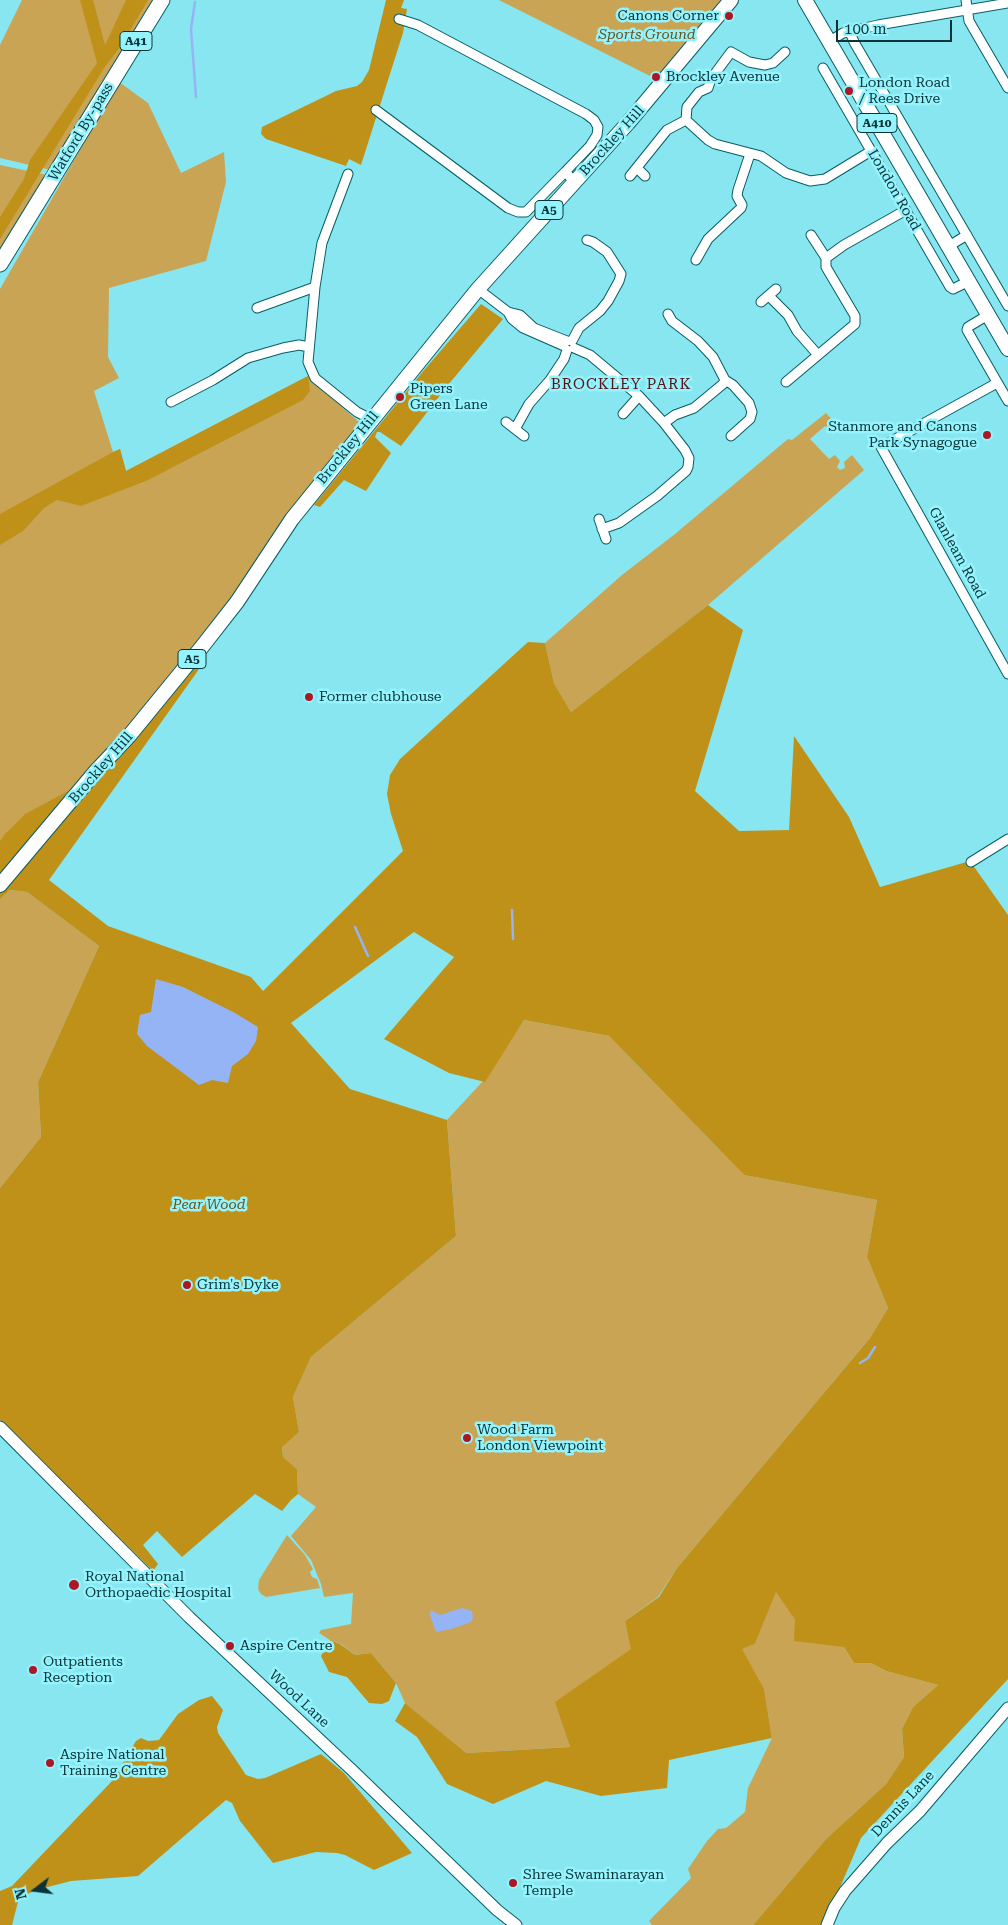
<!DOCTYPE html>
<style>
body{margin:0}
#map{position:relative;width:1008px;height:1925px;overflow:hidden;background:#87e6ef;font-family:"Roboto Serif",serif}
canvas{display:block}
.north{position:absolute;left:10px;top:1865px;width:50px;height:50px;-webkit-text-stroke:4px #95f3fd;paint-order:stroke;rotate:255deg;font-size:14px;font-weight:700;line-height:20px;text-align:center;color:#093438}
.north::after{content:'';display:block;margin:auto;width:18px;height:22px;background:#093438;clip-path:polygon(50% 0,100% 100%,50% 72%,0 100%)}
.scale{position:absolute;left:836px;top:20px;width:116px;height:22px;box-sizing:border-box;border:2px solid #093438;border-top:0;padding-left:6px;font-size:15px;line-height:18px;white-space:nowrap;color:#093438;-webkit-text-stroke:4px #95f3fd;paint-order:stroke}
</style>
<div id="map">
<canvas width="1008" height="1925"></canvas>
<div class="north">N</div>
<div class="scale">100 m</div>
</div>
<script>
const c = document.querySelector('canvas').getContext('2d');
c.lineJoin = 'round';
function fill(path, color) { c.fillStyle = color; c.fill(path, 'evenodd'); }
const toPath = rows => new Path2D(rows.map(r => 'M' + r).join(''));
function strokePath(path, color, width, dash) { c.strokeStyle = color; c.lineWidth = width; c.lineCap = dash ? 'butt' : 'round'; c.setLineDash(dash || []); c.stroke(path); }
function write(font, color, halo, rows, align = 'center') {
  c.font = font + ' "Roboto Serif",serif'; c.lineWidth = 5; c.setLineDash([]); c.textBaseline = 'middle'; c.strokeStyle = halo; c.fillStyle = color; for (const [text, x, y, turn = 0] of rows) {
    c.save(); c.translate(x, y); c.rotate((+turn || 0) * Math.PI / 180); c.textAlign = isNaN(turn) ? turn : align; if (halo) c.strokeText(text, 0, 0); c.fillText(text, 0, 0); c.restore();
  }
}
fill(toPath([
 [22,0,155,0,51,170,0,158,0,45],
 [499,0,724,0,656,79],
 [119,82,148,103,181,173,224,152,226,182,206,261,109,288,108,357,119,378,94,391,113,452,120,449,126,471,308,376,361,424,308,488,280,527,231,603,133,722,0,874,0,289],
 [0,165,47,175,0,252],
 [826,413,835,423,835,430,832,433,825,426,810,439,829,459,835,455,840,461,837,467,840,470,845,468,844,462,852,455,864,470,708,605,571,712,554,683,545,643,622,575,675,534,788,439,792,440],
 [10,890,27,892,99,946,38,1082,41,1137,0,1188,0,899],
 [524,1020,609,1036,744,1175,877,1200,867,1257,888,1308,870,1338,677,1568,658,1597,625,1621,632,1649,556,1702,570,1747,465,1753,405,1703,396,1683,371,1653,355,1655,341,1644,330,1640,319,1633,321,1630,351,1624,353,1593,324,1597,321,1584,311,1560,291,1536,316,1507,298,1494,297,1469,283,1457,282,1446,299,1432,293,1397,311,1357,456,1236,447,1120,483,1081],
 [287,1535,305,1555,313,1569,310,1572,312,1577,317,1579,320,1588,266,1597,261,1594,258,1589,259,1580],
 [776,1591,795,1620,844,1647,854,1663,871,1663,886,1671,938,1685,913,1707,902,1729,904,1757,886,1784,826,1839,753,1925,652,1925,649,1921,691,1878,688,1869,707,1841,718,1829,726,1828,745,1812,748,1788,772,1738,764,1690,741,1649,755,1644]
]), '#caa455');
fill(toPath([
 [80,0,93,0,105,45,126,0,148,0,121,46,104,68,0,239,0,217,24,179,30,160,97,63],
 [386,0,404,0,401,8,407,9,403,33,361,165,349,159,346,166,266,139,261,134,262,127,336,91,357,86,362,82,369,70],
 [481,304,503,319,448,385,401,446,380,432,377,432,375,437,391,453,366,491,344,480,320,507,314,505,425,369],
 [308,376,310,391,303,400,146,481,81,506,57,500,44,508,23,531,0,545,0,514,113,452,120,449,126,471],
 [708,605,743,630,695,791,739,831,789,830,794,736,849,817,880,887,970,861,1008,915,1008,1679,861,1838,824,1925,753,1925,826,1839,886,1784,904,1757,902,1729,913,1707,938,1685,886,1671,871,1663,854,1663,844,1647,794,1641,795,1620,776,1592,755,1644,742,1649,764,1689,772,1738,669,1760,667,1788,601,1796,546,1781,493,1804,447,1784,417,1737,395,1721,405,1703,466,1753,570,1747,555,1702,631,1649,625,1621,659,1597,677,1568,870,1338,888,1308,867,1257,877,1200,744,1175,609,1036,524,1020,485,1082,449,1073,384,1039,454,957,414,932,291,1023,350,1089,447,1120,456,1236,311,1357,293,1397,299,1432,282,1447,283,1457,297,1469,298,1494,291,1500,282,1511,255,1494,182,1557,157,1531,143,1545,158,1564,153,1571,0,1420,0,1188,41,1137,38,1082,99,946,27,892,10,890,0,899,0,892,107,770,203,656,206,658,197,672,49,880,108,926,251,977,263,991,403,851,391,814,387,794,390,775,400,759,528,642,545,643,554,683,571,712],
 [68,791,70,793,0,874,0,841,5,834,25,814],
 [330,1640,340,1644,355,1655,371,1653,396,1683,389,1701,382,1704,369,1703,347,1677,329,1672,321,1656],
 [212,1696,223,1710,217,1727,218,1733,246,1775,258,1779,265,1778,321,1754,344,1773,412,1853,374,1870,345,1855,337,1853,316,1852,273,1863,240,1821,232,1803,226,1800,138,1876,71,1881,36,1890,19,1898,12,1925,0,1925,0,1891,12,1886,112,1781,136,1741,141,1738,148,1741,159,1740,178,1714,199,1700]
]), '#c09119');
fill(toPath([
 [156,979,183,987,235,1013,258,1027,256,1041,248,1054,232,1066,228,1083,212,1080,199,1085,147,1046,137,1034,140,1015,151,1012],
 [462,1608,472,1611,473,1618,471,1622,451,1629,436,1632,430,1615,431,1610,440,1615]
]), '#95b4f6');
strokePath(toPath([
 [195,2,191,29,196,97],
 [512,910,513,939],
 [355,927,368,956],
 [860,1363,868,1358,875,1347]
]), '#95b4f6', 2.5);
const minor = toPath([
 [966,0,969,21,1008,88],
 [399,19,418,25,586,114,594,120,598,127,597,135,590,146,565,172],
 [850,32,854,42,1008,306],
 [830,41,843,33,878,25,1008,3],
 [823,68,950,287,953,289,969,281],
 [376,110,508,208,518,212,526,212,565,172,575,182],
 [686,120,687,107,699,92,708,88,711,79,731,52,749,62,765,65,773,63,785,52],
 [637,168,645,176],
 [348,174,322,243,315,287,308,362,315,378,357,412,367,417,370,422],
 [630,176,667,130,686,120,708,140,715,144,761,156,786,173,810,181,825,179,871,151],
 [811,235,826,258,844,245,906,210],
 [949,246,967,235],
 [696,260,708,239,741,208,742,205,737,196,738,190,750,154],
 [478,289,508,312,512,319,523,328,564,346],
 [769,296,788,315,797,331,818,355],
 [761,302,776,289],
 [257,308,315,287],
 [508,312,520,315,534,328,567,341],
 [988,315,968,327,967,330,1008,401],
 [572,341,579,328,600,311,608,301,619,281,621,274,607,252,593,242,587,240],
 [574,348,590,355,639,396,664,423,685,450,689,458,688,467,686,471,657,496,619,523,602,529],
 [725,380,733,385,749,403,752,412,750,419,731,436],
 [786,382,855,324,855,316,826,267,826,258],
 [997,383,881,447,1008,674],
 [171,402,213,380,248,358,283,348,299,345,309,347],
 [623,414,639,396],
 [506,422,524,436],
 [664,423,675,415,694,408,723,384,725,380,713,357,698,341,672,321,668,314],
 [515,429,529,404,550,380,564,359,567,350],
 [599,519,606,539],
 [971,862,1008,839]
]);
const tertiary = toPath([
 [0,1427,189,1617,353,1771,497,1910,516,1925],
 [827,1925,834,1908,845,1891,887,1843,920,1811,1008,1708]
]);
const primary = toPath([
 [805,0,1008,349],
 [0,885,96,771,129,736,201,648,237,602,292,519,478,289,628,123,731,0]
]);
const trunk = toPath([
 [0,264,162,0]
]);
strokePath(minor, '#075d64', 11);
strokePath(tertiary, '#075d64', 13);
strokePath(primary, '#075d64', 16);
strokePath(trunk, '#075d64', 17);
strokePath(minor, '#fff', 9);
strokePath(tertiary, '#fff', 11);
strokePath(primary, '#fff', 14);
strokePath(trunk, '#fff', 15);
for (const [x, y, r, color] of [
 [729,16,5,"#ab1724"],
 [656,77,5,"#ab1724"],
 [849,91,5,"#ab1724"],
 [400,397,5,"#ab1724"],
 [987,435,5,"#ab1724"],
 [309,697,5,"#ab1724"],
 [187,1285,5,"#ab1724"],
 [467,1438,5,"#ab1724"],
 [74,1585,6,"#ab1724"],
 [230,1646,5,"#ab1724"],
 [33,1670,5,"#ab1724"],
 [50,1763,5,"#ab1724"],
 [513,1883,5,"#ab1724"]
]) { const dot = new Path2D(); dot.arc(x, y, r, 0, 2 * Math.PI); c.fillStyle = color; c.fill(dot); strokePath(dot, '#95f3fd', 2); }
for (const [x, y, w] of [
 [136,41,32],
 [877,123,40],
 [549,210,28],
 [192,659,28]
]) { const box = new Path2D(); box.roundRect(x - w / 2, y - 9.5, w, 19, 4); c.fillStyle = '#95f3fd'; c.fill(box); strokePath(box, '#093438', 1); }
write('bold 12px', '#093438', null, [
 ["A41",136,41],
 ["A410",877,123],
 ["A5",549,210],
 ["A5",192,659]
]);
write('14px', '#093438', '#95f3fd', [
 ["Canons Corner",719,16,"right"],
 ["Brockley Avenue",666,77],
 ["London Road",859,83],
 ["/ Rees Drive",859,99],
 ["Pipers",410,389],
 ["Green Lane",410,405],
 ["Stanmore and Canons",977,427,"right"],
 ["Park Synagogue",977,443,"right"],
 ["Former clubhouse",319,697],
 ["Grim's Dyke",197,1285],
 ["Wood Farm",477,1430],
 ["London Viewpoint",477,1446],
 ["Royal National",85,1577],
 ["Orthopaedic Hospital",85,1593],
 ["Aspire Centre",240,1646],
 ["Outpatients",43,1662],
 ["Reception",43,1678],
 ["Aspire National",60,1755],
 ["Training Centre",60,1771],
 ["Shree Swaminarayan",523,1875],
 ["Temple",523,1891]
], 'left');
write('italic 14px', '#695118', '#95f3fd', [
 ["Sports Ground",647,35],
 ["Pear Wood",209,1205]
]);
write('14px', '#093438', '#95f3fd', [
 ["Watford By-pass",81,132,-59],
 ["Brockley Hill",612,141,-48],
 ["London Road",894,190,60],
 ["Brockley Hill",348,448,-51],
 ["Glanleam Road",957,553,61],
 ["Brockley Hill",101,768,-49],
 ["Wood Lane",299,1699,43],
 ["Dennis Lane",903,1804,-47]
]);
c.letterSpacing = '1px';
write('15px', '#591415', '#95f3fd', [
 ["BROCKLEY PARK",621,385]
]);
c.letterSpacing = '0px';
</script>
